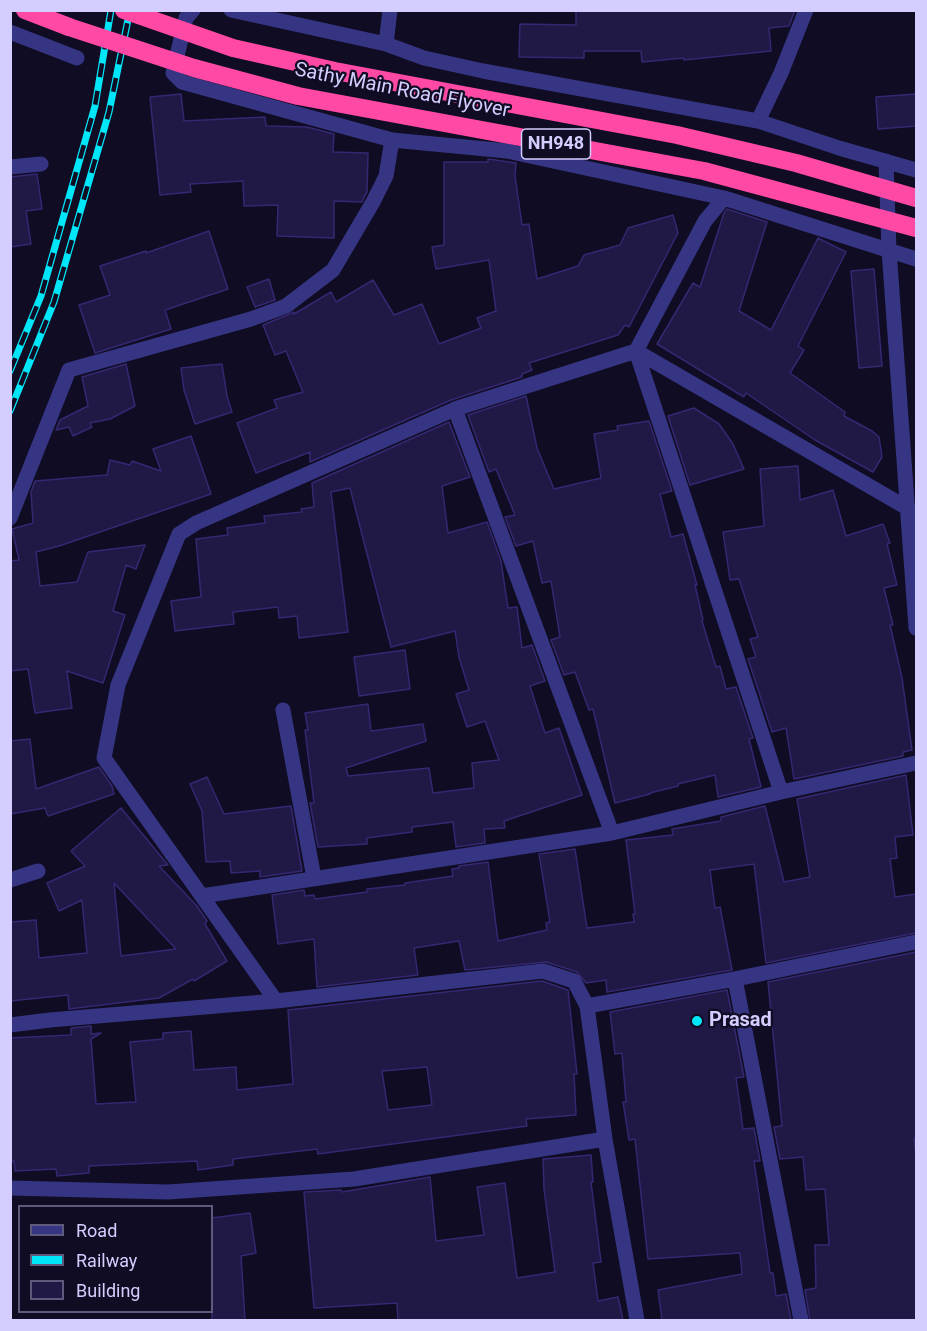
<!DOCTYPE html>
<style>
body{margin:0}
#map{position:relative;width:927px;height:1331px;overflow:hidden;background:#100c23;font-family:Roboto,sans-serif}
canvas{display:block}
.frame{position:absolute;inset:0;border:12px solid #d3ceff;pointer-events:none}
.legend{position:absolute;left:18px;top:1205px;width:195px;height:108px;box-sizing:border-box;background:#100c23;border:2px solid #5e5a7b;margin:0;padding:8px 10px;list-style:none;font-size:18px;color:#d3ceff}
.legend li{display:flex;align-items:center;gap:12px;height:30px}
.legend b{width:30px;border:2px solid #5e5a7b}
</style>
<div id="map">
<canvas width="927" height="1331"></canvas>
<div class="frame"></div>
<ul class="legend">
<li><b style="height:8px;background:#363584"></b>Road</li>
<li><b style="height:8px;background:#00e6f9"></b>Railway</li>
<li><b style="height:16px;background:#201845"></b>Building</li>
</ul>
</div>
<script>
const c = document.querySelector('canvas').getContext('2d');
c.lineJoin = 'round';
function fill(path, color) { c.fillStyle = color; c.fill(path, 'evenodd'); }
const toPath = rows => new Path2D(rows.map(r => 'M' + r).join(''));
function strokePath(path, color, width, dash) { c.strokeStyle = color; c.lineWidth = width; c.lineCap = dash ? 'butt' : 'round'; c.setLineDash(dash || []); c.stroke(path); }
function write(font, color, halo, rows, align = 'center') {
  c.font = font + ' Roboto,sans-serif'; c.lineWidth = 4.5; c.setLineDash([]); c.textBaseline = 'middle'; c.strokeStyle = halo; c.fillStyle = color; for (const [text, x, y, turn = 0] of rows) {
    c.save(); c.translate(x, y); c.rotate((+turn || 0) * Math.PI / 180); c.textAlign = isNaN(turn) ? turn : align; if (halo) c.strokeText(text, 0, 0); c.fillText(text, 0, 0); c.restore();
  }
}
const building = toPath([
 [576,10,795,10,789,26,769,28,771,51,684,60,684,58,642,62,641,51,584,51,584,58,519,57,520,24,576,25,576,10],
 [181,94,184,121,265,117,266,126,307,127,334,134,333,152,368,153,367,192,364,197,362,202,334,201,334,238,277,236,278,205,244,206,243,181,190,184,191,192,160,195,150,97,181,94],
 [916,94,916,126,878,129,876,97,916,94],
 [488,159,516,163,515,176,522,225,529,224,537,279,578,266,584,255,620,245,628,228,673,215,678,233,629,327,625,325,618,335,529,363,532,370,522,374,522,377,451,400,310,462,310,452,256,473,237,423,277,408,274,400,303,392,286,351,275,355,263,325,294,312,294,314,331,292,336,302,373,280,394,315,422,304,439,344,481,328,477,318,496,311,489,260,436,269,432,247,444,245,444,162,488,162,488,159],
 [37,174,42,209,26,211,31,244,10,247,10,177,37,174],
 [727,209,767,222,739,311,771,330,818,238,846,252,798,346,804,350,790,373,845,412,844,416,872,431,879,437,882,457,873,472,815,440,746,393,744,397,657,344,693,283,700,287,724,213,727,209],
 [209,231,228,289,165,310,171,329,95,353,79,305,110,295,100,266,146,251,146,253,209,231],
 [874,269,882,366,859,368,851,271,874,269],
 [269,279,275,300,255,307,247,287,269,279],
 [126,364,135,406,110,419,90,423,92,427,73,436,69,427,56,430,60,420,88,406,82,377,126,364],
 [222,364,227,396,232,412,195,424,184,390,181,368,222,364],
 [526,396,537,448,554,489,601,478,594,434,618,430,617,426,649,421,672,491,660,494,671,537,683,534,697,585,695,585,703,620,702,621,716,667,720,666,726,689,736,687,753,738,749,739,761,787,718,797,715,775,678,784,678,786,650,793,650,794,615,803,593,709,589,710,575,672,564,675,551,640,560,637,551,581,542,583,533,541,516,546,505,517,515,515,496,469,489,472,468,415,526,396],
 [694,408,719,424,733,444,744,469,690,485,668,416,694,408],
 [449,422,470,477,442,486,448,533,487,522,501,561,508,608,517,607,522,648,532,645,545,681,530,686,545,733,559,728,582,795,504,821,505,828,484,829,485,843,456,847,453,822,412,827,412,832,367,838,367,844,318,847,310,803,314,803,305,730,308,730,305,713,368,704,371,731,423,724,426,741,346,768,348,776,429,768,433,793,474,788,472,763,499,760,485,721,467,727,456,694,469,690,459,657,455,631,391,647,350,488,331,492,348,632,299,638,297,616,279,618,278,607,233,612,234,624,175,631,171,601,201,597,196,539,228,535,227,528,265,523,264,516,302,512,301,509,314,507,312,483,449,422],
 [191,436,211,494,59,546,36,552,40,586,77,582,88,552,145,545,136,569,126,565,113,611,125,615,103,683,67,671,72,708,35,713,28,669,10,671,10,561,19,560,12,529,33,523,31,492,35,481,107,475,110,460,130,465,132,461,161,471,153,449,191,436],
 [798,466,800,500,833,490,846,536,883,524,890,543,887,544,897,585,884,588,893,625,890,625,902,678,912,750,903,752,903,756,794,779,786,728,772,732,748,659,756,657,750,639,758,637,739,579,730,580,723,532,764,526,760,469,798,466],
 [405,650,410,689,359,696,354,657,405,650],
 [30,739,36,789,99,767,112,786,114,794,48,816,45,808,10,814,10,741,30,739],
 [906,775,913,835,895,837,897,858,890,859,895,897,916,894,916,933,766,963,754,864,710,870,715,908,720,907,732,970,607,992,606,980,586,983,577,972,546,962,465,970,459,941,414,948,418,975,317,987,314,939,278,944,272,895,304,890,305,896,314,895,315,899,367,892,367,889,405,885,405,883,453,876,452,869,459,868,459,866,488,862,498,941,547,930,546,923,550,922,539,854,575,849,587,928,634,922,633,914,635,914,626,840,673,835,672,829,721,821,721,817,765,806,784,882,810,877,797,799,906,775],
 [207,777,224,814,291,806,302,871,260,877,260,871,231,873,230,861,206,862,202,811,190,784,207,777],
 [121,808,168,865,159,866,197,906,207,921,205,924,227,961,194,981,193,979,159,998,69,1009,68,995,10,1001,10,922,36,920,39,958,87,953,82,900,59,911,47,883,85,866,71,851,121,808],
 [114,883,176,949,121,956,114,883],
 [916,952,916,1138,914,1138,916,1157,916,1320,810,1320,805,1290,816,1288,815,1245,829,1245,825,1189,806,1190,803,1157,780,1159,774,1127,782,1126,768,982,916,952],
 [542,981,568,990,577,1074,574,1074,576,1115,526,1119,527,1126,318,1154,317,1149,233,1159,233,1165,198,1170,197,1161,89,1166,89,1173,57,1176,56,1169,15,1171,14,1161,10,1161,10,1038,71,1035,71,1028,91,1026,91,1034,101,1033,91,1039,96,1104,136,1102,130,1042,163,1039,163,1033,191,1031,194,1070,236,1067,237,1090,293,1084,288,1010,542,981],
 [427,1067,432,1105,388,1110,382,1071,427,1067],
 [727,990,744,1077,736,1078,743,1129,754,1128,760,1161,754,1161,770,1273,773,1273,776,1296,786,1294,791,1320,662,1320,658,1290,742,1274,740,1253,648,1259,635,1139,629,1140,623,1102,626,1102,622,1053,615,1054,610,1012,727,990],
 [591,1155,593,1182,591,1182,601,1262,593,1263,598,1301,618,1297,623,1320,398,1320,397,1303,314,1308,304,1192,341,1190,342,1192,430,1177,436,1241,484,1235,477,1187,505,1183,517,1278,555,1272,544,1189,543,1159,591,1155],
 [250,1213,256,1253,241,1256,245,1320,212,1320,212,1218,250,1213]
]);
fill(building, '#201845');
strokePath(building, '#352872', 1.5);
strokePath(toPath([
 [193,10,186,18,173,73,182,82,392,140,507,151,724,198,916,259],
 [231,10,386,44,424,58,483,71,758,121,839,148,916,170],
 [10,32,77,58],
 [386,44,390,10],
 [758,121,781,73,806,10],
 [886,161,889,250,916,628],
 [10,167,41,164],
 [636,351,781,792],
 [636,351,909,509],
 [455,409,612,833],
 [10,518,69,370,251,319,286,306,333,270,373,202,386,176,392,140],
 [283,710,314,878],
 [10,880,38,871],
 [202,896,612,833,781,792,916,763],
 [735,979,801,1320],
 [276,1001,104,758,118,685,179,534,196,523,455,409,636,351,705,221,724,198],
 [587,1006,735,979,916,942],
 [10,1025,50,1020,276,1001,543,971,574,981,587,1006,605,1139,637,1320],
 [10,1188,168,1192,354,1179,605,1139]
]), '#363584', 15);
strokePath(toPath([
 [25,10,69,27]
]), '#ff49a5', 18);
const rail = toPath([
 [10,371,41,296,95,106,111,10],
 [10,411,54,302,109,112,130,10]
]);
strokePath(rail, '#00e6f9', 7);
strokePath(rail, '#100c23', 4.5, [14]);
strokePath(toPath([
 [124,10,233,48,335,71,677,135,796,163,916,198],
 [69,27,194,68,298,96,704,171,916,228]
]), '#ff49a5', 18);
for (const [x, y, r, color] of [
 [697,1021,6,"#00e6f9"]
]) { const dot = new Path2D(); dot.arc(x, y, r, 0, 2 * Math.PI); c.fillStyle = color; c.fill(dot); strokePath(dot, '#100c23', 2); }
for (const [x, y, w] of [
 [556,144,69]
]) { const box = new Path2D(); box.roundRect(x - w / 2, y - 15, w, 30, 4.5); c.fillStyle = '#100c23'; c.fill(box); strokePath(box, '#d3ceff', 1.5); }
write('bold 18px', '#d3ceff', null, [
 ["NH948",556,144]
]);
write('20px', '#d3ceff', '#100c23', [
 ["Sathy Main Road Flyover",402,91,11]
]);
write('bold 20px', '#d3ceff', '#100c23', [
 ["Prasad",709,1021]
], 'left');
</script>
